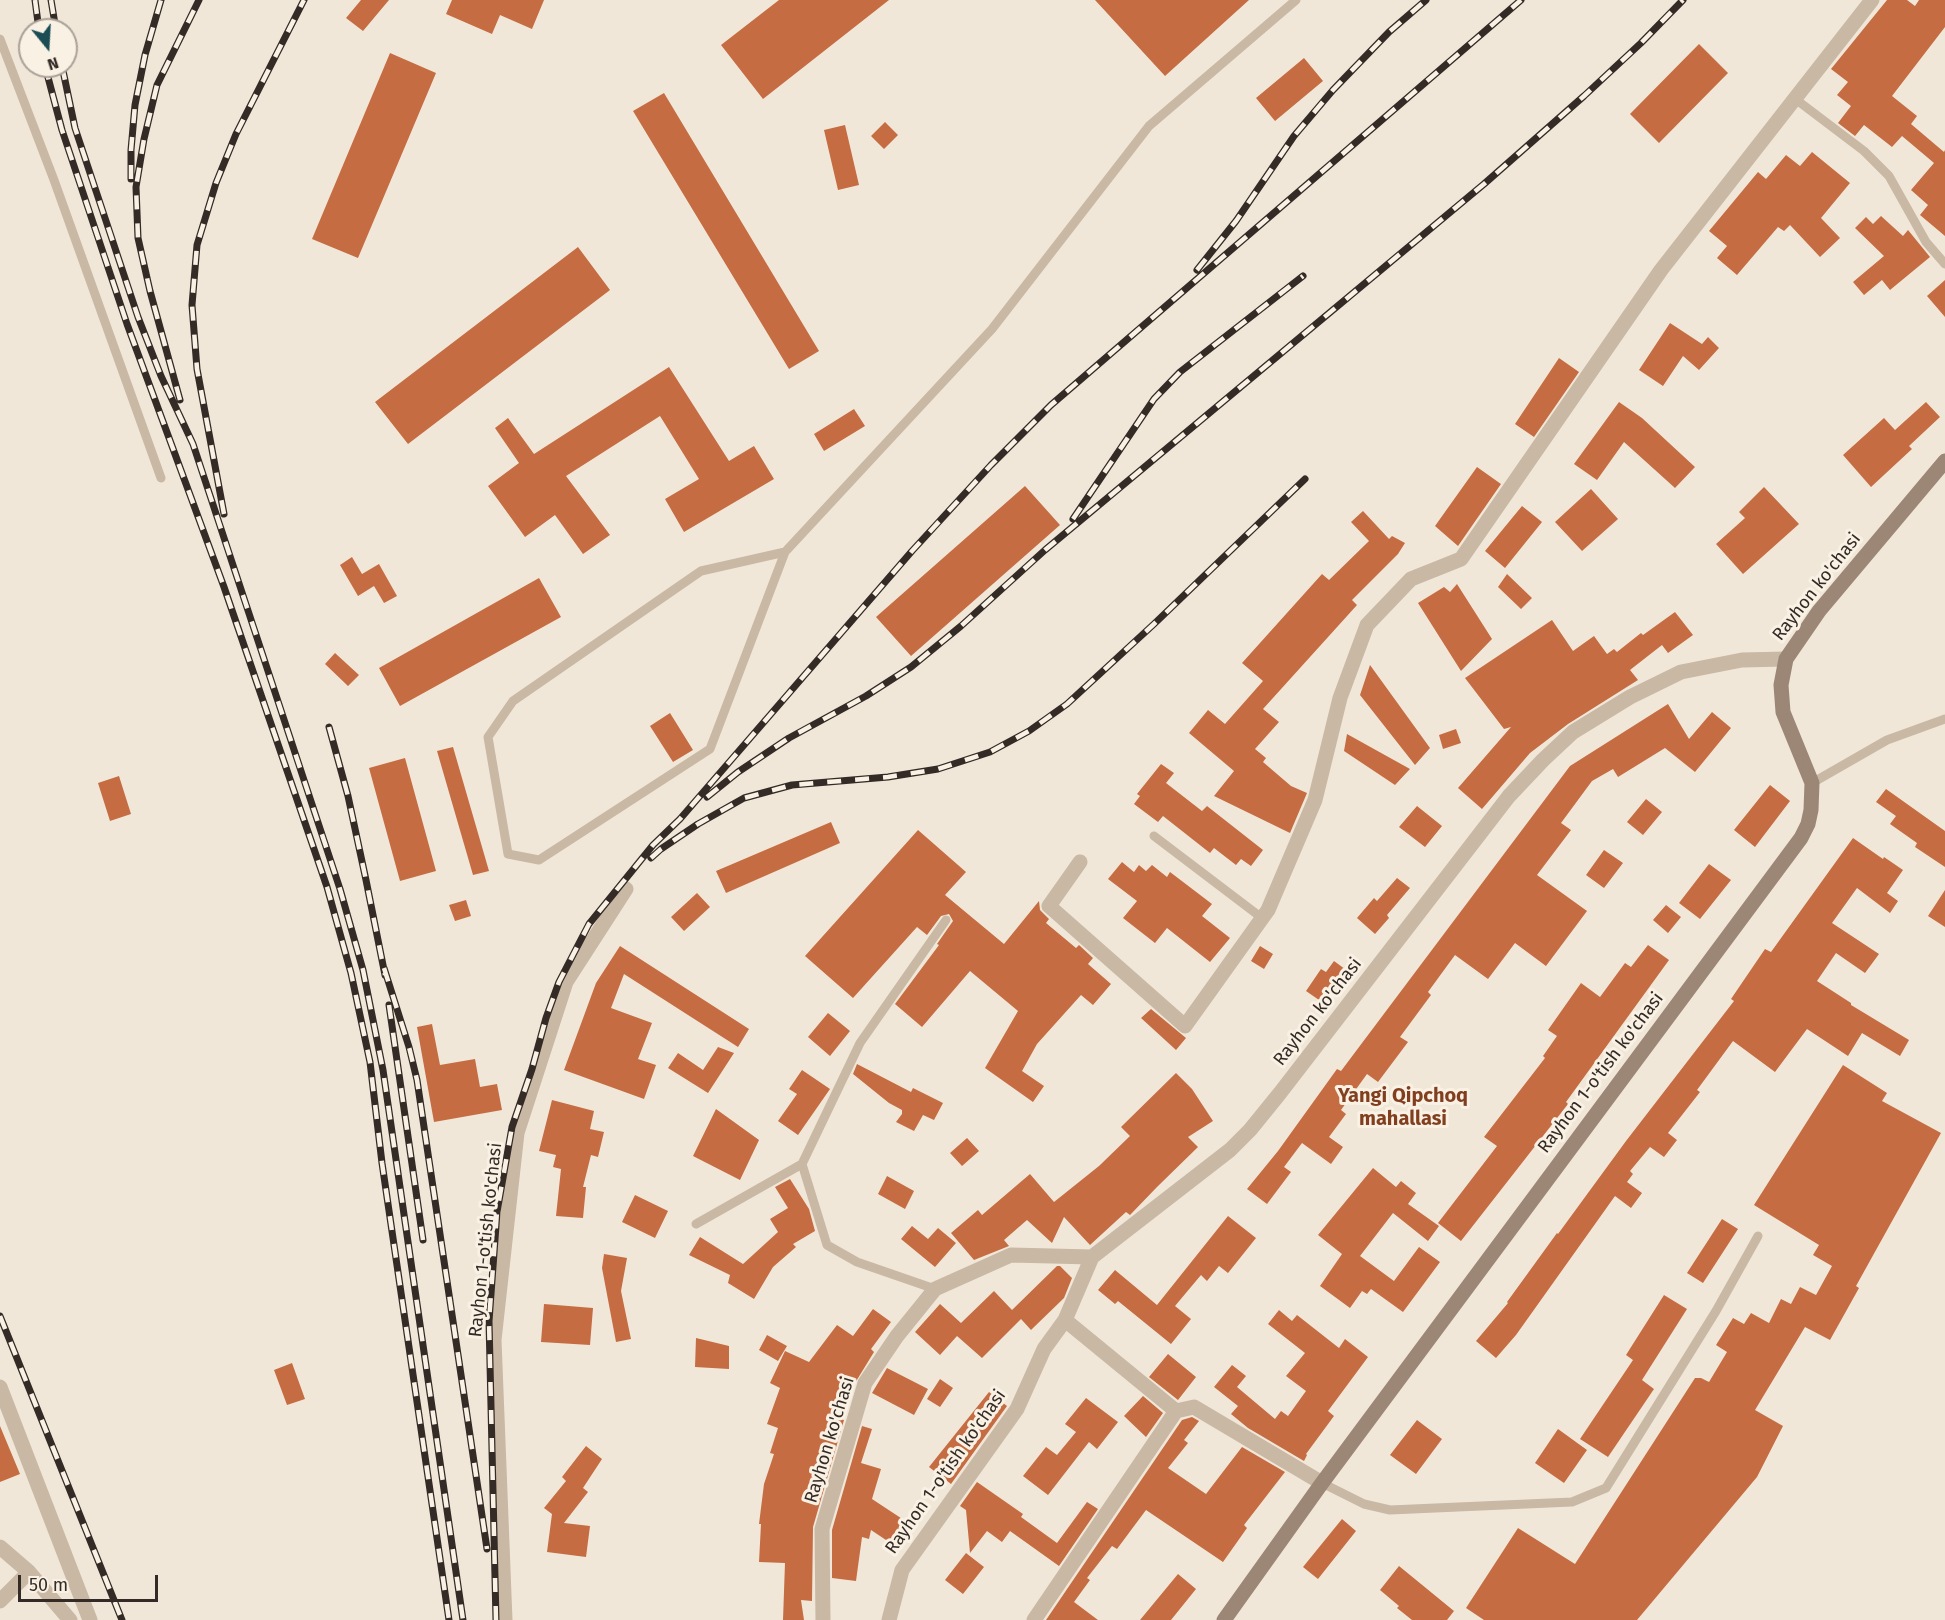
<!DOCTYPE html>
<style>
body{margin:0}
#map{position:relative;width:1945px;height:1620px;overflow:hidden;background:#f1e7d8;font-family:"Fira Sans",sans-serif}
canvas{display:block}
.north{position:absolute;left:18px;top:18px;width:60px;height:60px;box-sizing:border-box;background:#f9f1e4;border:2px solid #aaa298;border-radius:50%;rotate:162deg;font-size:16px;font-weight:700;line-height:24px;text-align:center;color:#342b26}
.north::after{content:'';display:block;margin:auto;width:21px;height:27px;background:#1c4c54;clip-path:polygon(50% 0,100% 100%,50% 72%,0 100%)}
.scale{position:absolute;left:18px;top:1575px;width:140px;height:27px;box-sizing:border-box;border:3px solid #342b26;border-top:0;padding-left:8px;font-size:18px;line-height:21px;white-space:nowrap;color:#342b26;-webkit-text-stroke:4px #f9f1e4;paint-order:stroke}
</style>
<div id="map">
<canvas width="1945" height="1620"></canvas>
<div class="north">N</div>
<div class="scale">50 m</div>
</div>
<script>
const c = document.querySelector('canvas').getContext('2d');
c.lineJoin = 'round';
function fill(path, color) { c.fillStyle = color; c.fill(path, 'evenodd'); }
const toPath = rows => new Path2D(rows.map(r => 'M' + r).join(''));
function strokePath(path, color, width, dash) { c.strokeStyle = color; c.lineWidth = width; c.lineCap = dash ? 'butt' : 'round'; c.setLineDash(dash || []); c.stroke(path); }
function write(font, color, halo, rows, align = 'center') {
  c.font = font + ' "Fira Sans",sans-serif'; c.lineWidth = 6; c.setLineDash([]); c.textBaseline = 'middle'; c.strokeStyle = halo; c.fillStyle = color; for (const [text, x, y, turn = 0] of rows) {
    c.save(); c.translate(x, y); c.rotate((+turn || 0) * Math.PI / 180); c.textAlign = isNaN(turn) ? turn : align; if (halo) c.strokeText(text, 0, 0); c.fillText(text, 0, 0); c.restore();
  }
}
fill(toPath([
 [361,0,389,0,363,31,346,18],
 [452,0,544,0,532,29,500,15,492,34,446,14],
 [779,0,889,0,763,99,721,45],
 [1095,0,1249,0,1165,76],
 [1887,0,1907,0,1915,6,1919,0,1945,0,1945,27,1892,96,1917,116,1911,124,1944,152,1945,150,1945,236,1920,215,1928,205,1911,190,1934,163,1902,136,1892,147,1864,125,1855,136,1838,123,1851,106,1837,95,1848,82,1831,69],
 [1699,44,1728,73,1659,143,1630,114],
 [390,53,436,73,358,258,312,239],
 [1304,58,1323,81,1275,121,1256,98],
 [664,93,819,351,789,369,633,111],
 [885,122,898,135,884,149,871,136],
 [845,125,859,185,838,190,824,130],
 [1812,152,1850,183,1821,218,1840,238,1820,257,1790,225,1784,231,1778,227,1737,275,1717,258,1727,246,1709,231,1758,172,1766,179,1786,155,1800,166],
 [1881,216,1903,236,1908,230,1930,257,1890,290,1882,280,1864,295,1853,282,1884,256,1855,228,1866,217,1873,224],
 [578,247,610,290,408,444,375,402],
 [1945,280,1945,317,1927,296],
 [1670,323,1702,344,1708,337,1719,348,1699,370,1683,356,1663,386,1639,370],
 [1559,358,1579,372,1534,437,1515,424],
 [669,367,729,461,754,446,774,479,684,532,665,499,699,479,660,416,566,476,610,535,583,554,555,515,525,537,488,486,519,463,495,428,508,418,534,454],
 [1619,402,1642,418,1695,467,1675,488,1624,442,1597,480,1574,464],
 [1926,402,1940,417,1909,446,1912,449,1871,487,1843,455,1884,418,1895,430],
 [854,409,865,426,824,451,814,434],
 [1477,467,1501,484,1458,546,1435,526],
 [1025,486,1060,525,911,656,876,617],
 [1764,487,1799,524,1743,574,1716,544,1745,518,1739,512],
 [1591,489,1618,519,1582,551,1555,522],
 [1522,506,1542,522,1505,568,1485,551],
 [1363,511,1389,539,1392,536,1405,543,1398,554,1352,600,1357,605,1263,709,1279,722,1255,749,1266,758,1263,762,1291,786,1307,793,1290,833,1214,796,1234,771,1189,733,1208,710,1225,724,1263,681,1242,663,1322,574,1329,580,1369,541,1351,522],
 [352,557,362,574,379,564,397,596,384,603,374,586,358,596,340,565],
 [1507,574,1532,598,1521,609,1498,587],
 [539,578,561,617,400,706,379,668],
 [1457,584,1492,639,1461,671,1418,603,1444,587,1450,592],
 [1675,612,1693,635,1668,653,1662,645,1630,670,1638,680,1568,724,1530,753,1482,809,1458,788,1511,727,1504,729,1465,678,1552,620,1573,651,1594,636,1607,654,1614,649,1617,652,1641,633,1643,635],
 [335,653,359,675,348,686,325,664],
 [1370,665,1430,748,1415,765,1360,695],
 [1668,704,1689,739,1712,712,1731,728,1695,772,1665,748,1618,777,1613,769,1592,781,1561,823,1571,830,1537,875,1587,911,1546,966,1515,943,1488,979,1455,955,1428,992,1431,995,1400,1037,1408,1042,1378,1082,1367,1074,1341,1110,1346,1114,1329,1137,1343,1147,1331,1164,1302,1143,1284,1167,1291,1172,1267,1204,1247,1189,1278,1151,1337,1069,1341,1071,1570,766],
 [670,713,693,750,673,762,650,726],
 [1456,729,1461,743,1443,749,1439,735],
 [1347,734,1410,769,1395,785,1344,751],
 [453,747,489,871,473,875,437,751],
 [405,758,436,871,400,881,369,768],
 [1161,764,1174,773,1166,783,1202,811,1207,806,1263,850,1251,866,1241,859,1236,865,1214,848,1210,853,1163,816,1158,822,1134,804,1140,796,1137,794],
 [119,776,131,814,110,821,98,783],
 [1770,785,1790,801,1755,847,1734,830],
 [1886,789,1945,831,1945,867,1915,847,1917,843,1890,824,1896,816,1876,802],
 [1646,799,1662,812,1643,835,1627,822],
 [1417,806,1442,826,1425,847,1399,827],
 [831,822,840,843,726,893,716,871],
 [918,830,966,872,945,895,1004,944,1039,901,1040,910,1049,919,1046,923,1076,948,1079,945,1093,958,1088,964,1111,984,1093,1005,1081,995,1037,1044,1022,1071,1044,1086,1033,1102,985,1068,1018,1011,970,971,922,1027,895,1004,939,945,937,944,953,921,949,914,941,916,927,935,917,927,853,998,805,956],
 [1853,838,1883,859,1884,857,1903,870,1887,893,1898,901,1890,913,1857,888,1832,923,1879,954,1865,973,1836,953,1817,981,1851,1003,1851,1005,1909,1040,1900,1056,1862,1033,1848,1056,1807,1029,1775,1072,1733,1041,1697,1090,1700,1092,1668,1133,1677,1140,1664,1157,1650,1147,1630,1171,1633,1174,1627,1182,1642,1193,1631,1208,1615,1196,1516,1335,1496,1358,1476,1341,1508,1303,1507,1302,1557,1233,1558,1234,1626,1141,1734,1001,1731,999,1765,949,1771,952],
 [1604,850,1623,863,1604,888,1586,875],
 [1122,862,1134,872,1139,865,1146,871,1152,865,1167,877,1170,872,1212,904,1202,916,1230,938,1210,962,1167,928,1155,943,1123,918,1137,901,1108,879],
 [1709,864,1731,880,1700,919,1679,903],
 [1397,878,1410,888,1387,915,1389,918,1375,934,1357,918,1374,898,1377,901],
 [1945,890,1945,927,1928,916],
 [697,893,710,907,684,931,671,917],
 [466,900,471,916,455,921,449,905],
 [1666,905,1681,917,1668,933,1653,920],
 [1648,945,1669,960,1566,1102,1568,1104,1461,1241,1438,1223,1497,1146,1484,1137,1545,1058,1543,1056,1557,1036,1548,1030,1581,983,1600,997,1625,963,1631,967],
 [620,946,749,1029,738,1047,624,974,611,1008,652,1023,638,1059,656,1065,644,1099,564,1070,596,983],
 [1260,946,1273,954,1264,969,1251,961],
 [1334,961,1349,972,1334,993,1328,988,1319,1000,1306,991,1321,969,1326,972],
 [1151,1009,1186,1038,1176,1050,1141,1018],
 [828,1013,850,1031,830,1056,808,1037],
 [432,1024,440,1065,475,1059,480,1087,497,1084,502,1110,434,1122,417,1027],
 [718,1047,734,1053,708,1093,668,1068,678,1053,703,1070],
 [857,1064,911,1092,913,1088,943,1103,934,1120,923,1115,914,1131,896,1122,902,1114,902,1110,889,1103,853,1074],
 [1843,1065,1887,1093,1882,1101,1941,1133,1856,1286,1859,1288,1830,1340,1805,1327,1755,1410,1783,1426,1757,1477,1637,1620,1484,1620,1466,1608,1518,1528,1575,1564,1695,1378,1701,1378,1709,1382,1727,1352,1716,1345,1733,1318,1744,1324,1751,1313,1769,1323,1781,1299,1791,1304,1800,1287,1816,1295,1832,1266,1813,1255,1819,1245,1754,1205],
 [802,1070,830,1089,798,1135,778,1121,797,1094,789,1089],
 [1176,1073,1192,1089,1213,1121,1188,1137,1198,1147,1157,1187,1130,1215,1126,1212,1090,1245,1064,1217,1052,1243,1027,1220,1004,1240,1009,1246,974,1260,951,1233,978,1210,982,1215,1030,1174,1054,1202,1099,1166,1130,1136,1121,1127],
 [552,1100,594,1111,590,1129,604,1132,598,1157,591,1155,583,1187,586,1187,583,1218,556,1216,561,1169,553,1167,556,1155,539,1151],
 [716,1109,759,1140,740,1180,693,1156],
 [967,1138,979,1151,962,1166,950,1153],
 [1373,1168,1396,1187,1401,1181,1416,1193,1408,1204,1439,1226,1428,1241,1393,1213,1360,1256,1394,1281,1419,1247,1440,1262,1403,1312,1371,1289,1367,1294,1362,1291,1350,1308,1320,1286,1342,1254,1318,1235],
 [887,1176,914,1191,905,1209,878,1194],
 [790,1179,809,1209,815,1231,793,1244,796,1247,773,1267,754,1299,728,1283,730,1275,689,1255,700,1237,743,1264,778,1232,770,1219,788,1208,775,1187],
 [635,1195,668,1211,655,1238,622,1222],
 [1228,1216,1256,1238,1228,1273,1219,1266,1207,1281,1201,1275,1175,1306,1191,1319,1171,1344,1118,1301,1115,1304,1098,1290,1115,1270,1157,1305],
 [1722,1219,1738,1229,1703,1283,1687,1273],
 [912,1226,928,1239,938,1228,956,1243,935,1267,901,1239],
 [604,1254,627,1258,621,1291,631,1339,616,1342,602,1268],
 [1057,1266,1060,1266,1072,1278,1064,1298,1031,1330,1021,1319,982,1358,957,1336,940,1355,915,1332,940,1304,961,1323,994,1291,1012,1310],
 [1664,1295,1687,1309,1642,1380,1654,1389,1608,1457,1580,1439,1633,1360,1626,1355],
 [544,1304,593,1308,590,1345,541,1342],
 [873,1309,891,1322,871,1349,874,1352,855,1383,849,1380,833,1417,844,1420,813,1527,812,1601,801,1600,804,1620,783,1620,785,1563,759,1562,761,1524,759,1524,764,1484,774,1454,770,1453,778,1428,767,1424,780,1388,770,1383,785,1351,809,1362,837,1325,853,1336],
 [1279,1310,1292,1321,1297,1315,1339,1348,1345,1339,1368,1357,1328,1411,1334,1416,1306,1454,1307,1455,1304,1461,1248,1428,1231,1414,1238,1406,1214,1387,1232,1365,1246,1376,1237,1387,1275,1419,1281,1411,1288,1416,1306,1391,1286,1376,1305,1353,1268,1324],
 [767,1335,787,1346,778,1361,759,1350],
 [696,1338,729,1346,729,1369,695,1367],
 [1168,1354,1196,1377,1178,1400,1149,1377],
 [292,1363,305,1399,287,1405,274,1370],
 [887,1368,928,1389,914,1415,872,1393],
 [940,1379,953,1388,940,1407,927,1399],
 [989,1392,1007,1406,951,1484,929,1467],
 [1143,1396,1163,1413,1146,1437,1124,1416],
 [1086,1398,1118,1422,1097,1449,1089,1442,1048,1495,1023,1476,1046,1447,1057,1455,1076,1432,1065,1424],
 [1192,1417,1199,1421,1184,1440,1188,1443,1168,1468,1206,1494,1242,1447,1285,1472,1244,1525,1247,1528,1223,1562,1146,1510,1117,1549,1112,1546,1087,1578,1090,1580,1074,1602,1098,1620,1046,1620,1182,1420],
 [1417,1420,1442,1439,1416,1474,1390,1455],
 [0,1426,20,1474,0,1482],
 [862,1426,872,1429,861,1463,881,1469,872,1499,913,1526,898,1548,871,1530,869,1539,862,1537,856,1581,832,1578,832,1530],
 [1558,1429,1587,1450,1564,1483,1535,1463],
 [586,1446,602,1459,583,1488,588,1492,564,1523,590,1526,586,1557,547,1552,552,1514,544,1508,566,1481,562,1477],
 [977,1482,1023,1514,1021,1517,1057,1543,1087,1502,1098,1509,1059,1566,1010,1531,1002,1542,987,1531,970,1553,966,1510,960,1506],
 [1342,1519,1356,1531,1318,1579,1303,1567],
 [966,1553,984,1567,963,1594,945,1580],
 [1399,1566,1454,1611,1447,1620,1412,1620,1397,1608,1399,1606,1380,1590],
 [1178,1574,1196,1589,1171,1620,1140,1620]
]), '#c56c42');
strokePath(toPath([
 [0,39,54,180,161,478],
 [1794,98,1864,151,1889,176,1926,242,1945,264],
 [785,552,701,571,513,701,488,737,508,854,539,860,710,749,785,552,992,329,1149,126,1296,0],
 [1812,783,1887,740,1945,719],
 [1154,836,1262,918],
 [696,1224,802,1164],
 [935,1289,857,1262,827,1245,802,1164,860,1043,946,920],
 [1322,1483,1364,1504,1390,1510,1572,1502,1606,1488,1716,1311,1758,1236]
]), '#c8b8a4', 9);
strokePath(toPath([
 [1080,862,1049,906,1185,1026,1268,910,1315,800,1340,698,1367,625,1411,579,1461,559,1661,270,1872,0],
 [1065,1320,1176,1411,1194,1407,1322,1483],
 [0,1387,90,1620],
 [0,1547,29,1572,70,1620],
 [0,1601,29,1572],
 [505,1620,494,1340,517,1133,566,982,626,889],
 [823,1620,822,1529,865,1383,897,1336,935,1289,1011,1255,1092,1257,1230,1150,1250,1130,1280,1093,1509,796,1543,760,1573,732,1630,697,1681,672,1742,660,1786,659],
 [889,1620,902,1570,1017,1409,1044,1349,1065,1320,1092,1257],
 [1034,1620,1176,1411]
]), '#c8b8a4', 15);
strokePath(toPath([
 [1224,1620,1322,1483,1801,838,1808,824,1811,810,1812,783,1783,712,1781,685,1786,659,1819,611,1945,461]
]), '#9c8776', 15);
const rail = toPath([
 [35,0,39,30],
 [51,0,56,30],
 [45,66,62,130,127,324,224,587,327,887,351,973,370,1062,382,1163,449,1620],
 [62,66,75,128,138,317,161,376,193,444,340,889,363,970,383,1070,463,1620],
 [131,179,131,150,135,105,145,55,161,0],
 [1197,270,1236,221,1294,136,1333,90,1389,32,1426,0],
 [180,400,150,291,138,238,136,187,144,139,157,85,199,0],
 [224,514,197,369,192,305,197,245,216,183,236,134,304,0],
 [1073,519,1154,399,1180,372,1303,276],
 [329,727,348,796,366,880,385,975],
 [707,797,738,772,789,738,866,696,911,667,961,626,1045,550,1484,184,1584,96,1641,43,1683,0],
 [651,858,661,849,698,824,744,798,792,785,888,777,938,769,990,752,1029,731,1067,704,1154,624,1305,479],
 [384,968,409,1047,417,1080,487,1549],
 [389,1005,423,1240],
 [0,1316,122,1620],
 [496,1620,489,1321,497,1212,512,1127,532,1069,546,1018,559,982,589,924,653,845,680,819,912,551,991,465,1051,405,1521,0]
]);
strokePath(rail, '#342b26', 7);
strokePath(rail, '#f9f1e4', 4.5, [14]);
write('18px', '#342b26', '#f9f1e4', [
 ["Rayhon ko'chasi",1817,587,-52],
 ["Rayhon ko'chasi",1318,1012,-52],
 ["Rayhon 1-o'tish ko'chasi",1601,1073,-53],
 ["Rayhon 1-o'tish ko'chasi",486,1240,-84],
 ["Rayhon ko'chasi",830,1440,-73],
 ["Rayhon 1-o'tish ko'chasi",946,1472,-55]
]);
write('bold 20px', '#823f20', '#f9f1e4', [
 ["Yangi Qipchoq",1403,1096],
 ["mahallasi",1403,1119]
]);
</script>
